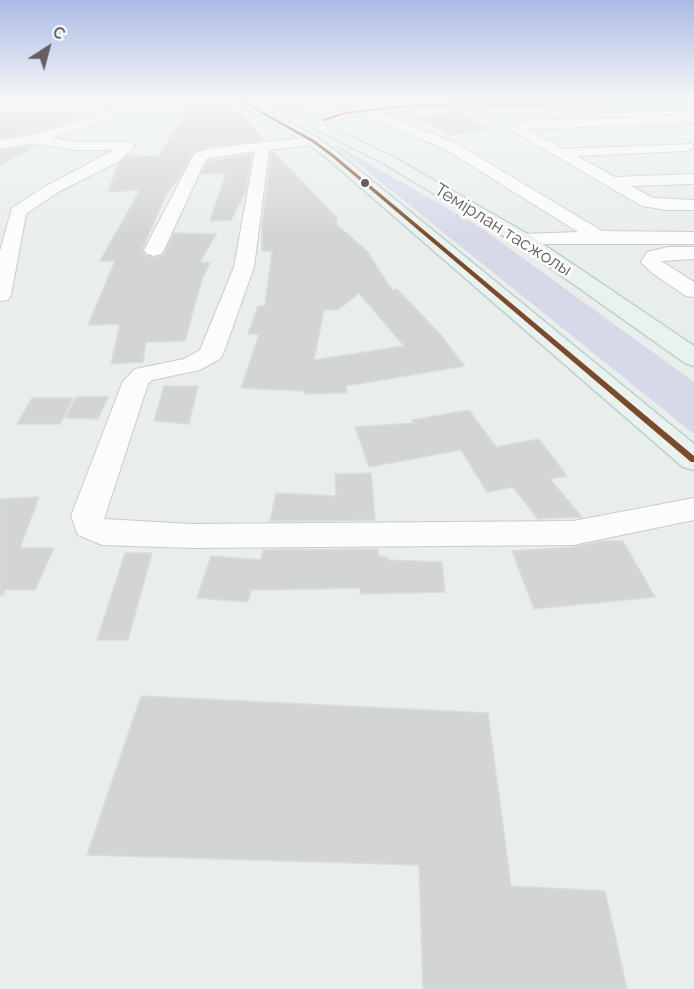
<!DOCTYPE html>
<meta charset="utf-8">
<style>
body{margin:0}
#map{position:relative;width:694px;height:989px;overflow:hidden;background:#e9eeed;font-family:Raleway,sans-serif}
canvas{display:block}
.north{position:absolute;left:18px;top:18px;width:60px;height:60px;-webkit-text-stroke:4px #fff;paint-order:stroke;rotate:36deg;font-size:16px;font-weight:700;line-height:24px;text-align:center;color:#665f62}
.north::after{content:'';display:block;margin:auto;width:21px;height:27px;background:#665f62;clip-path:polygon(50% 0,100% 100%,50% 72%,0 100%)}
</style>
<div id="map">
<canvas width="694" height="989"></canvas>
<div class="north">С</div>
</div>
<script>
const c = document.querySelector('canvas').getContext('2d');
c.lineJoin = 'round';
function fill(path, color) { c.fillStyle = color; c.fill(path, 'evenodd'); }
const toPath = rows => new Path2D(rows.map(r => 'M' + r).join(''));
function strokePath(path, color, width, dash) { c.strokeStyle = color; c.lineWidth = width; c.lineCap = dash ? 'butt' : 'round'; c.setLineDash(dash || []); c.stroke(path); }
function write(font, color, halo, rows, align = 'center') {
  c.font = font + ' Raleway,sans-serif'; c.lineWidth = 5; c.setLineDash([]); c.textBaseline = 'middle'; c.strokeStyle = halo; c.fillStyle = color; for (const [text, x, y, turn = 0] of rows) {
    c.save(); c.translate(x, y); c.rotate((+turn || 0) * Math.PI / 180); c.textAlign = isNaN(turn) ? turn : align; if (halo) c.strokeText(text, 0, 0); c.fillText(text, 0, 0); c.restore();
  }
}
fill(toPath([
 [331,142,480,227,694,382,694,434]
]), '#d7d9e8');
const building = toPath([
 [221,102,241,115,264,140,211,146,193,152,179,178,167,193,142,249,145,255,155,258,163,255,174,233,216,234,200,262,210,263,202,279,185,341,146,342,143,362,111,364,120,324,88,325,115,261,100,261,140,190,108,192,118,164,128,155,158,157,188,107,221,102],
 [55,112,91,115,40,131,0,139,0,113,55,112],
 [458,112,492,129,449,135,416,117,458,112],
 [32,145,36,146,0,165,0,151,32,145],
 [271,152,274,152,337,218,336,224,367,251,392,290,397,289,441,335,464,366,346,386,347,393,305,394,305,391,241,388,259,334,248,334,258,306,265,306,272,251,262,251,262,226,271,152],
 [359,293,404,346,314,360,324,310,338,310,359,293],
 [252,154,245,193,231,220,210,221,226,174,201,174,208,161,252,154],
 [164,386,198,386,189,424,154,421,164,386],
 [76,397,108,397,98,419,65,418,76,397],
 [32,398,73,398,60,424,17,424,32,398],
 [469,410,496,447,539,439,567,476,550,479,582,517,538,519,513,487,487,492,461,450,369,467,355,427,414,423,412,420,469,410],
 [371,473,375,520,270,521,276,493,336,496,335,474,371,473],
 [39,497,20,548,54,548,35,590,5,590,3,595,0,595,0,499,39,497],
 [603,541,623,541,655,597,534,609,512,551,573,547,603,541],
 [378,549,379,557,387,557,387,560,442,562,445,592,360,594,360,588,251,590,248,602,197,598,211,556,261,560,263,550,378,549],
 [125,553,152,553,128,640,97,640,125,553],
 [141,696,488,713,511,886,605,891,627,989,423,989,419,865,87,855,141,696]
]);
fill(building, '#d2d5d4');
strokePath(building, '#d8dddc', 1.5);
const minor = toPath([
 [146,100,164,100,52,138,74,142,128,142,135,146,119,161,58,192,26,214,11,295,8,300,0,301,0,251,12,208,46,186,114,150,74,150,32,143,0,149,0,141,41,133,146,100],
 [110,102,116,106,114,109,0,111,0,103,110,102],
 [546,105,552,109,550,112,494,114,488,110,494,106,546,105],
 [365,107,455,143,602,231,694,232,694,244,517,244,515,240,517,236,524,234,578,232,445,149,361,114,361,108,365,107],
 [694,115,694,123,527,129,563,149,692,144,694,147,687,151,577,156,615,177,694,174,694,184,631,186,653,198,694,200,694,210,667,210,642,206,510,129,525,121,694,115],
 [313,137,320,141,318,144,269,150,254,267,223,354,220,359,200,370,152,380,148,384,104,519,192,524,573,521,694,498,694,520,573,545,192,548,102,545,78,535,71,516,123,381,135,369,184,359,200,350,234,267,255,151,206,159,164,250,161,254,154,256,147,254,144,250,193,156,195,153,211,148,313,137],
 [668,247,694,247,694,259,661,261,694,282,694,297,686,296,652,273,641,262,647,252,668,247]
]);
const major = toPath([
 [233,100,248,100,259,106,291,100,316,100,310,104,269,111,318,138,337,152,694,444,694,470,683,467,327,158,308,144,233,100],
 [694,100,694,107,417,109,347,117,323,124,395,158,531,236,694,346,694,366,685,363,517,244,385,164,308,125,310,122,317,122,318,117,345,109,417,101,694,100]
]);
strokePath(minor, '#cacbcb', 2);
strokePath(major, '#bad2cc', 3);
fill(minor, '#fcfcfc');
fill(major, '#eaf2f0');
fill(toPath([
 [238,100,241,100,314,140,333,154,694,456,694,462,691,462,331,156,312,142,238,100]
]), '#7a4b2a');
fill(toPath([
 [694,102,694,104,417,106,345,114,324,121,321,120,345,112,417,104,694,102]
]), '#e5007d');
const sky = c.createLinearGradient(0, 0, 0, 238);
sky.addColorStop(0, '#abbbe4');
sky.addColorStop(0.42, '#f5f7f7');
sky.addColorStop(1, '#f5f7f700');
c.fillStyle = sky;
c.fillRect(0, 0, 694, 238);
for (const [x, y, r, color] of [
 [365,183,5,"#665f62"]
]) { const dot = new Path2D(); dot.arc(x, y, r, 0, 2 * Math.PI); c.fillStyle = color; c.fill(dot); strokePath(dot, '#fff', 2); }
write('18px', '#665f62', '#fff', [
 ["Темірлан тасжолы",503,230,32]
]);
</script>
